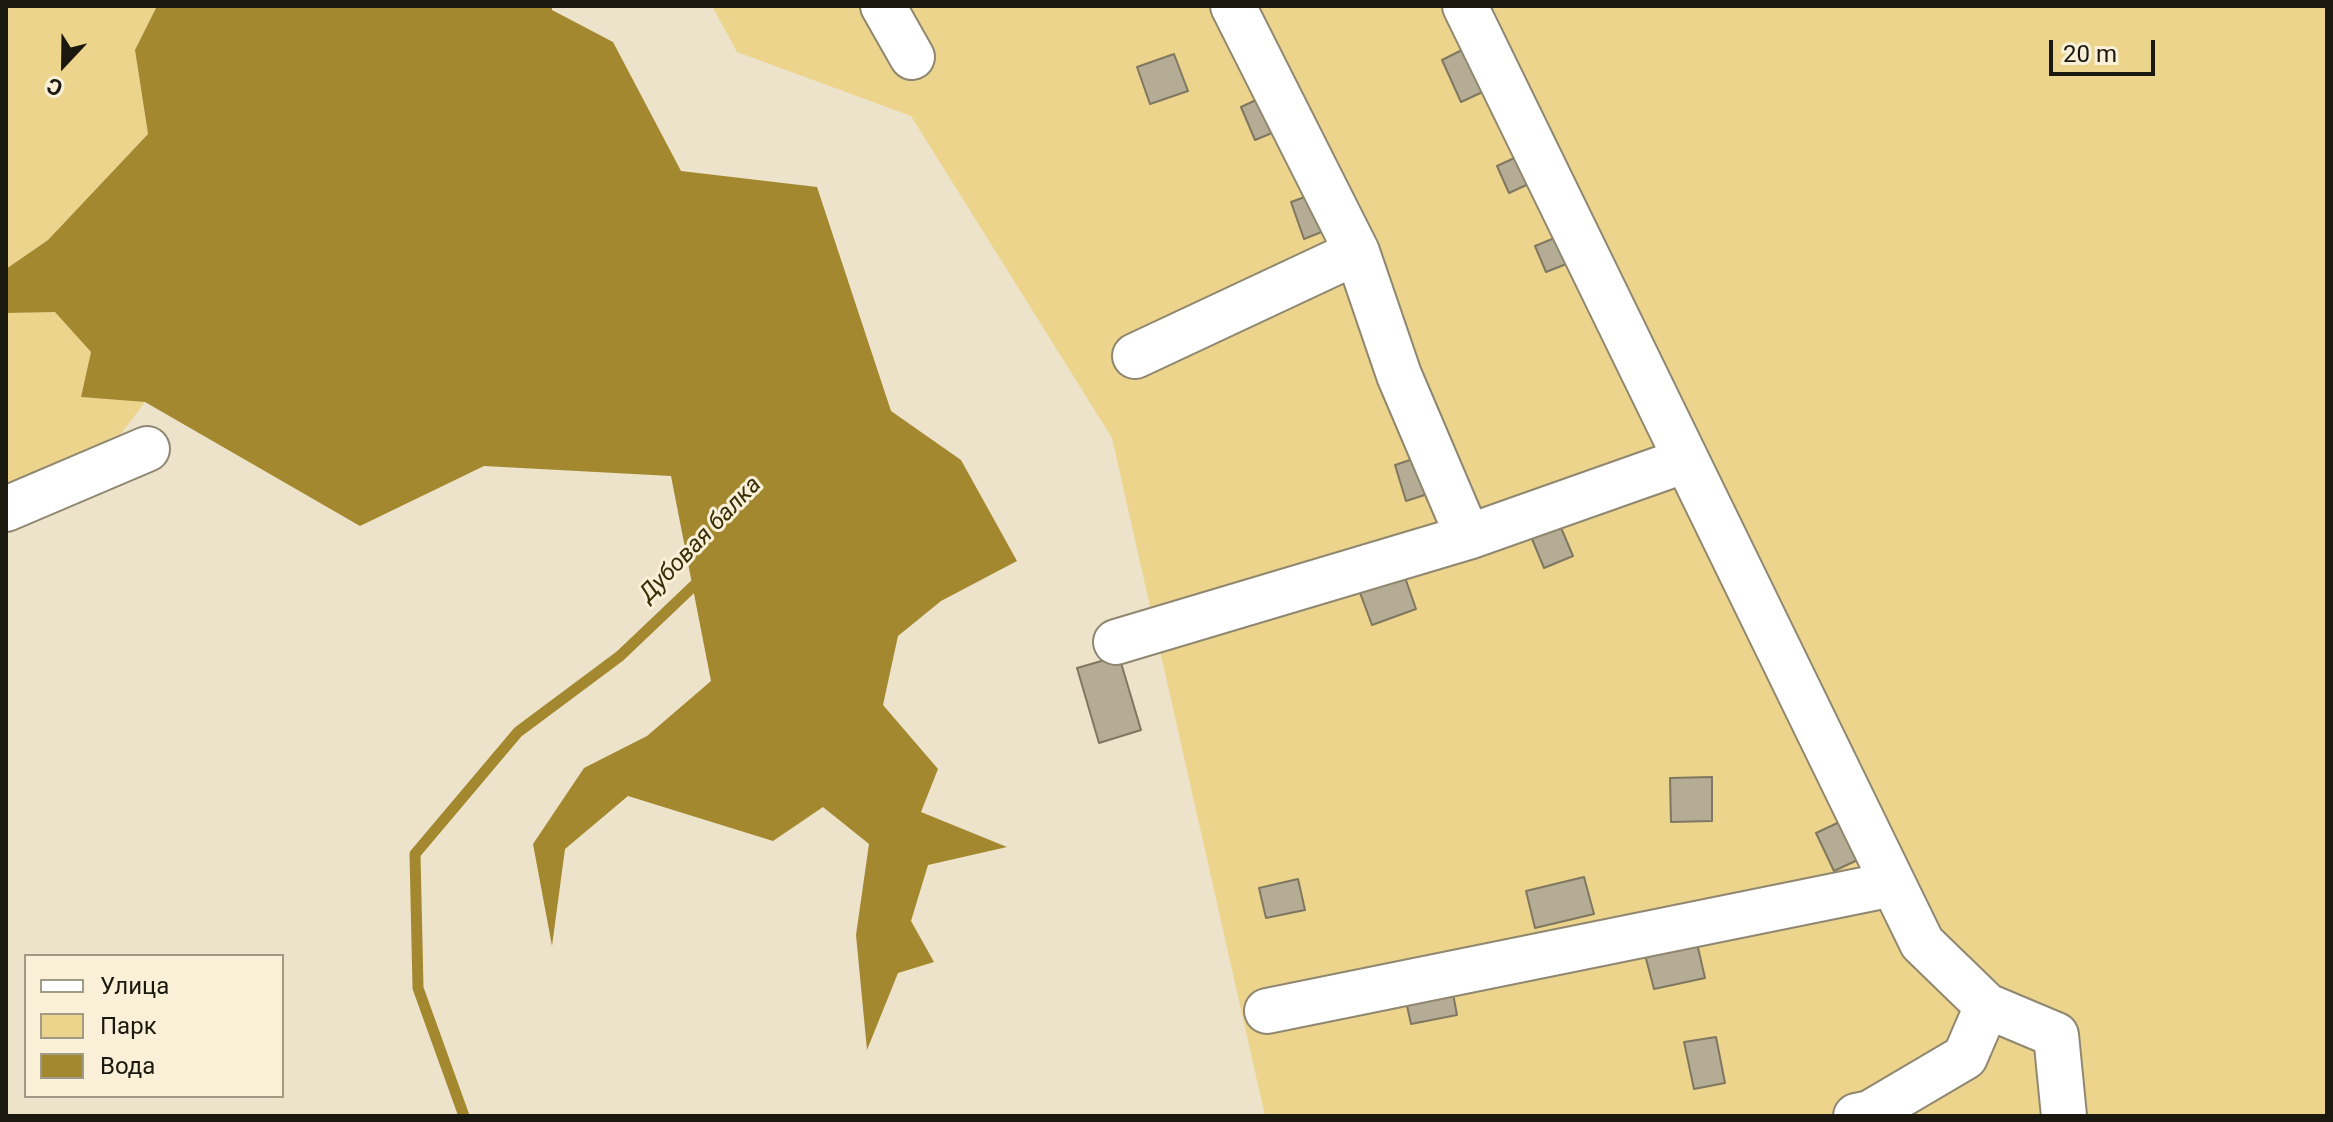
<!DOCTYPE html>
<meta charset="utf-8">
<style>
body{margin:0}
#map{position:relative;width:2333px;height:1122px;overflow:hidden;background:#ece3ca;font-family:Roboto,sans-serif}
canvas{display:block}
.frame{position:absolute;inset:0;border:8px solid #1b180f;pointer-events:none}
.legend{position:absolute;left:24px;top:954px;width:260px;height:144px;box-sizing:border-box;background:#f9f0d7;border:2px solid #a09a87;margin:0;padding:10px 14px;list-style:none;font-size:24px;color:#1b180f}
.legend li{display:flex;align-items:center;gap:16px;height:40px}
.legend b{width:40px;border:2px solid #a09a87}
.north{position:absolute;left:24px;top:24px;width:80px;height:80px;-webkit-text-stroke:6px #f9f0d7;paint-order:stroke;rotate:202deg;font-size:22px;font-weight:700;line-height:32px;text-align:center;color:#1b180f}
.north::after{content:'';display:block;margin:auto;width:28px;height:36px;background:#1b180f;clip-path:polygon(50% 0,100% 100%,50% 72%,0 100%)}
.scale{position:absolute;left:2049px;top:40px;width:106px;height:36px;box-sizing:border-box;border:4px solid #1b180f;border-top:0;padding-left:10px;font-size:24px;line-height:28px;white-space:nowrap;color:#1b180f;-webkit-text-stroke:6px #f9f0d7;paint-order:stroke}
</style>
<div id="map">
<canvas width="2333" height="1122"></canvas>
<div class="frame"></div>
<ul class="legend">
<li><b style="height:10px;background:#fff"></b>Улица</li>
<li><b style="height:22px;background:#ecd48d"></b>Парк</li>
<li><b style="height:22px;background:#a3882f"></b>Вода</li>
</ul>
<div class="north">С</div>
<div class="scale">20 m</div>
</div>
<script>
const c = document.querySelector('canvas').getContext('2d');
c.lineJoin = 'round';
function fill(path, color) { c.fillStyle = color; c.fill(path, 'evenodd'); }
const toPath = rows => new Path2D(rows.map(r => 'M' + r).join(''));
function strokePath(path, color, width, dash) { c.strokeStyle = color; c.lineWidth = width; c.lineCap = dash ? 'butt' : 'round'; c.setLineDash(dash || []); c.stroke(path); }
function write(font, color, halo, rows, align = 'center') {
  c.font = font + ' Roboto,sans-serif'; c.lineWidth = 6; c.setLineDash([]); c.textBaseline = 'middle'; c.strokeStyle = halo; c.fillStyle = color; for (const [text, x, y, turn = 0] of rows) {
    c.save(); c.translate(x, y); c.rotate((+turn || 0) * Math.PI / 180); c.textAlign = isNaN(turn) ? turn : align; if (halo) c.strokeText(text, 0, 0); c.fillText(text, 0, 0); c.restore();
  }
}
fill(toPath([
 [6,6,157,6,135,50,148,134,48,240,6,269],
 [712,6,2327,6,2327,1116,1265,1116,1112,438,911,116,737,52],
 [55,311,91,352,81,397,145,402,114,443,6,496,6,313]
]), '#ecd48d');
fill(toPath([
 [157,6,552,6,552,10,613,42,681,171,817,187,891,411,961,460,1017,561,941,601,898,636,883,705,938,769,921,812,1007,847,928,865,911,921,934,962,898,973,867,1050,856,935,869,844,823,807,773,841,628,796,565,849,552,946,533,844,584,768,647,736,711,681,671,476,484,466,360,526,145,402,81,397,91,352,55,312,6,313,6,269,48,240,148,134,135,50]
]), '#a3882f');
strokePath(toPath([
 [464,1116,418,988,415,854,518,732,620,656,703,577]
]), '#a3882f', 11);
const building = toPath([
 [1470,46,1489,89,1461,102,1442,60,1470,46],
 [1174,54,1188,91,1150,104,1137,67,1174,54],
 [1269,94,1284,128,1255,140,1241,107,1269,94],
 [1523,154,1535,181,1509,193,1497,166,1523,154],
 [1321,191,1334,227,1304,239,1291,202,1321,191],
 [1562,235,1574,261,1546,272,1535,246,1562,235],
 [1425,455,1437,491,1406,501,1395,465,1425,455],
 [1559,523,1573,556,1544,568,1530,534,1559,523],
 [1401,566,1416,609,1372,625,1356,582,1401,566],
 [1119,656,1141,730,1099,743,1077,668,1119,656],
 [1712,777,1712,821,1671,822,1670,778,1712,777],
 [1846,819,1864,857,1834,871,1816,833,1846,819],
 [1584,877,1594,914,1535,928,1526,891,1584,877],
 [1298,879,1305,910,1266,918,1259,888,1298,879],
 [1696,939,1705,978,1654,989,1644,951,1696,939],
 [1451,983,1457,1015,1411,1024,1404,992,1451,983],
 [1716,1037,1725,1083,1694,1089,1684,1042,1716,1037]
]);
fill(building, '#b4ac94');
strokePath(building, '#7f7760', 2);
const minor = toPath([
 [883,6,912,57],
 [1233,6,1357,252,1399,375,1468,537],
 [1465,6,1922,943,1987,1006,2056,1035,2064,1116],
 [1135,356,1357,252],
 [6,509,147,449],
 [1116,642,1468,537,1686,460],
 [1267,1011,1893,884],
 [1856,1116,1870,1113,1965,1057,1987,1006]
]);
strokePath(minor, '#8f8770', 48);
strokePath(minor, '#fff', 44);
write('italic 24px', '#392e07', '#f9f0d7', [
 ["Дубовая балка",701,540,-46]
]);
</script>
